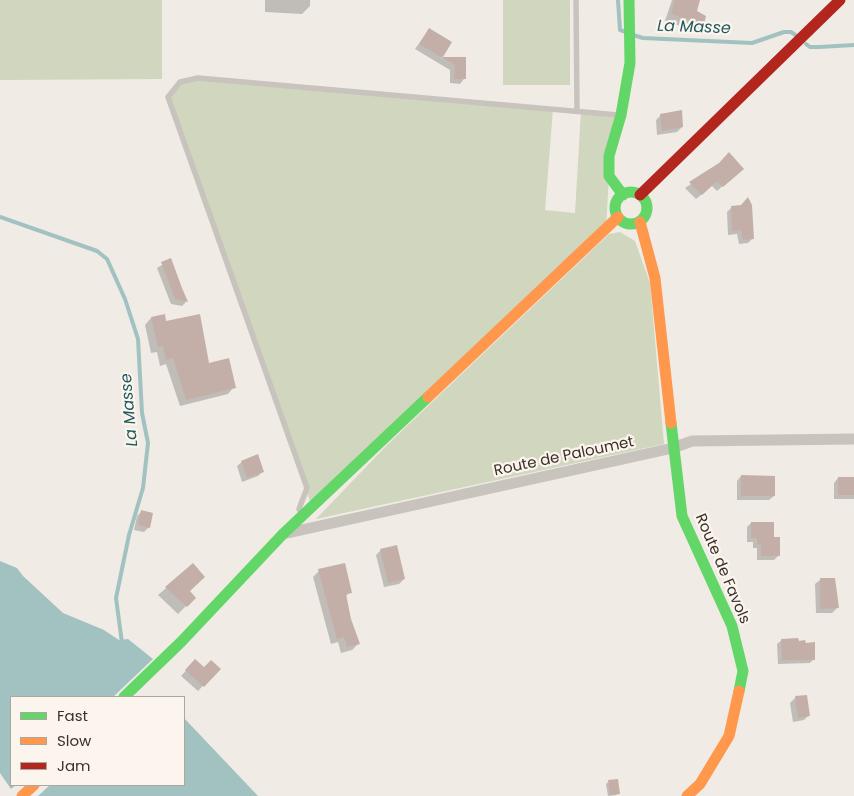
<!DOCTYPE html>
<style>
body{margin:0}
#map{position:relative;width:854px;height:796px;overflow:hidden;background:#f0ebe5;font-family:Poppins,sans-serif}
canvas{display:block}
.legend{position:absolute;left:10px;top:696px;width:175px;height:90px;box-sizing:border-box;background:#fbf5ee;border:1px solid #aea6a0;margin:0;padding:6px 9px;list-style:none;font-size:15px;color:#3b302b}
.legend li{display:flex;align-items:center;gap:10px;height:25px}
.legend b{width:25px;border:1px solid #aea6a0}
</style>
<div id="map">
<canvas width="854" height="796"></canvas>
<ul class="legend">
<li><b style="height:6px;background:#63d668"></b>Fast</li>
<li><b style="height:6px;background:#ff974d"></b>Slow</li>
<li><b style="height:6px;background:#b3261e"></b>Jam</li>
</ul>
</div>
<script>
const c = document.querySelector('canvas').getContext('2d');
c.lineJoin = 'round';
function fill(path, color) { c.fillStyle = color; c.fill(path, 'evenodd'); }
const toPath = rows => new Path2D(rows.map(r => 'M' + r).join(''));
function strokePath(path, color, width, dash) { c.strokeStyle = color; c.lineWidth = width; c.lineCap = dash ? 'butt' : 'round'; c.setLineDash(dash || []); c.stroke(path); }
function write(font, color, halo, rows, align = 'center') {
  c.font = font + ' Poppins,sans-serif'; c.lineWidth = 4.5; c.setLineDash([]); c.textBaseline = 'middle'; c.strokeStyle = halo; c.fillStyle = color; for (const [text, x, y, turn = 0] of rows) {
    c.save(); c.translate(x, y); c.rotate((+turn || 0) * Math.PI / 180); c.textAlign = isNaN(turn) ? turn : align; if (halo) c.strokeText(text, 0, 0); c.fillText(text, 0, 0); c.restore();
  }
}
fill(toPath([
 [0,0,162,0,162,79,0,80],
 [503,0,570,0,570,85,503,85],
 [198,78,553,109,545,210,575,213,581,111,621,115,609,176,606,227,312,507,168,97,180,82],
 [620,232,635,241,650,283,664,444,316,519,388,444,609,234]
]), '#d1d6bf');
fill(toPath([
 [0,561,17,568,23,576,63,613,104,630,119,640,128,639,153,659,113,697,11,697,11,785,16,785,11,789,0,773],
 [184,718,258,796,38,796,50,785,184,785]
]), '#a1c2c1');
fill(toPath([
 [265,0,310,0,310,6,302,14,265,12],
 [672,0,699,0,695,11,703,24,696,31,665,21],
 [429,30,450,42,441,58,465,59,464,79,460,84,450,83,450,70,415,49],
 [661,115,682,127,677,132,657,135,656,120],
 [719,165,737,173,717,191,712,186,696,199,685,188],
 [732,207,752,239,748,243,739,244,737,234,728,235,727,212],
 [170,260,186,302,182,306,171,304,157,268],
 [151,318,166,322,234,387,228,394,180,406,166,364,160,366,157,352,151,353,145,325],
 [242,462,262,472,258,476,242,482,237,466],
 [741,476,774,496,769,500,737,500,737,481],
 [838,478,854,478,854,499,834,499,834,483],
 [142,511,149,527,144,532,134,530,137,516],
 [751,523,773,539,779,555,774,560,757,560,757,548,753,548,753,542,747,542,747,527],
 [381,550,404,579,399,584,384,587,376,555],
 [193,565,188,591,194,598,178,614,158,595],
 [319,571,350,592,345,597,350,619,359,643,352,650,341,653,338,642,331,644,313,577],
 [820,580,837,608,832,613,816,613,815,584],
 [782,640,814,659,810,663,778,664,777,644],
 [191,665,204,668,219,669,198,691,181,676],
 [806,696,809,715,804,720,793,722,790,703,795,698],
 [608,782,618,793,616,795,608,796,606,784]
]), '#0003');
strokePath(toPath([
 [618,0,620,30,626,32],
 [633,35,643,38,752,43,784,32,791,32,797,36],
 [806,44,810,47,819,47,854,45],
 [0,217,97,251,107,259,125,299,138,339,142,413,148,443,143,488,129,535,116,598,122,643]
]), '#a1c2c1', 4);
fill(toPath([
 [675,0,700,0,697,11,706,16,704,25,671,14],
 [429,28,452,42,443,57,466,57,466,79,454,79,455,65,419,44],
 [682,110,683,127,662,131,660,114],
 [729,152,744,169,723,187,717,181,702,195,689,182,719,163],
 [748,197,752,205,754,239,743,240,741,230,732,231,731,206,741,205],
 [171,258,182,288,188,302,175,299,161,262],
 [165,314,166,321,200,314,209,363,229,358,236,388,186,400,173,358,166,360,163,346,158,347,151,317],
 [258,454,264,472,247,478,241,461],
 [741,475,775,476,775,496,741,496],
 [838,477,854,477,854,495,838,495],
 [141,510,153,513,150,528,138,525],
 [751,522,774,522,774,537,780,537,780,556,761,556,761,545,757,544,757,538,751,538],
 [397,545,405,579,388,583,380,549],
 [193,563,205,577,190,591,196,598,187,607,165,587],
 [345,563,352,593,346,594,351,619,360,644,347,647,344,637,337,639,318,569],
 [820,578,835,578,839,608,820,609],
 [798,638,799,641,805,640,806,643,815,642,815,660,782,660,781,639],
 [195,659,204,667,211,660,221,669,204,687,185,670],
 [807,695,810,716,798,718,795,696],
 [618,779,620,794,610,795,608,780]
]), '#c3afa7');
strokePath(toPath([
 [576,0,577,111],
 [301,513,299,509,307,488,168,97,180,82,198,78,618,115]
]), '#c9c3be', 5.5);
strokePath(toPath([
 [283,534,673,448,692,441,854,439]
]), '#c9c3be', 11);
strokePath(toPath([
 '615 208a16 16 0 1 1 32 0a16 16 0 1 1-32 0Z',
 [623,195,609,176,609,156,621,115,630,63,629,0],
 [671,423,682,516,732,626,743,671,739,691],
 [124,697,181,642,283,534,428,397]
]), '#63d668', 11);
strokePath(toPath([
 [640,222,655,278,671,423],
 [428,397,618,217],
 [22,796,34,785],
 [687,796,700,784,729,736,739,691]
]), '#ff974d', 11);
strokePath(toPath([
 [640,195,840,0]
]), '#b3261e', 11);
write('15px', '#3b302b', '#fbf5ee', [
 ["Route de Paloumet",564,457,-12],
 ["Route de Favols",722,569,67]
]);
write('italic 16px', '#1f5a5e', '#fbf5ee', [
 ["La Masse",694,28,2],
 ["La Masse",130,410,-95]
]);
</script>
